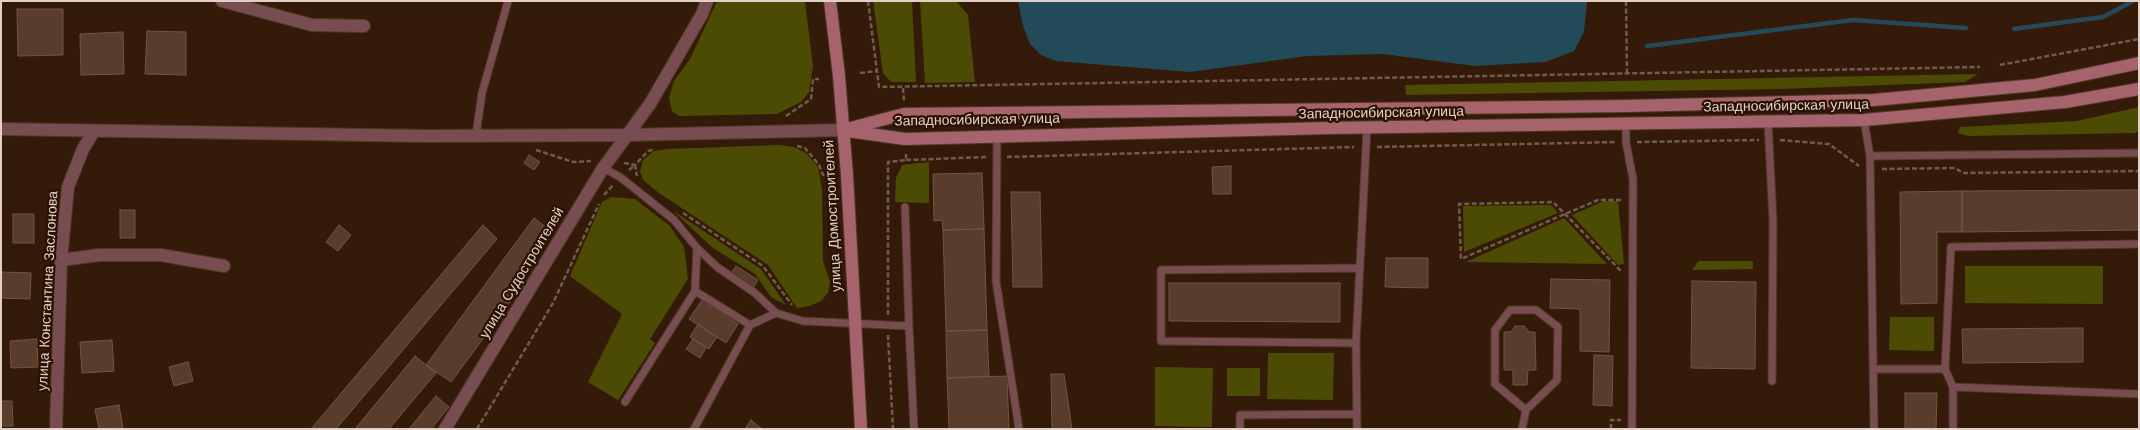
<!DOCTYPE html>
<meta charset="utf-8">
<style>
body{margin:0}
#map{position:relative;width:2140px;height:430px;overflow:hidden;background:#341b09;font-family:"Work Sans",sans-serif}
canvas{display:block}
.frame{position:absolute;inset:0;border:2px solid #e2d0c6;pointer-events:none}
</style>
<div id="map">
<canvas width="2140" height="430"></canvas>
<div class="frame"></div>
</div>
<script>
const c = document.querySelector('canvas').getContext('2d');
c.lineJoin = 'round';
function fill(path, color) { c.fillStyle = color; c.fill(path, 'evenodd'); }
const toPath = rows => new Path2D(rows.map(r => 'M' + r).join(''));
function strokePath(path, color, width, dash) { c.strokeStyle = color; c.lineWidth = width; c.lineCap = dash ? 'butt' : 'round'; c.setLineDash(dash || []); c.stroke(path); }
function write(font, color, halo, rows, align = 'center') {
  c.font = font + ' "Work Sans",sans-serif'; c.lineWidth = 4.5; c.setLineDash([]); c.textBaseline = 'middle'; c.strokeStyle = halo; c.fillStyle = color; for (const [text, x, y, turn = 0] of rows) {
    c.save(); c.translate(x, y); c.rotate((+turn || 0) * Math.PI / 180); c.textAlign = isNaN(turn) ? turn : align; if (halo) c.strokeText(text, 0, 0); c.fillText(text, 0, 0); c.restore();
  }
}
fill(toPath([
 [717,1,805,1,813,66,809,92,801,102,777,114,679,116,672,111,669,98,674,81,690,59],
 [873,1,912,1,916,82,891,82,883,73],
 [920,1,956,1,968,15,975,82,925,83],
 [1978,74,1965,82,1781,89,1406,95,1405,85],
 [2139,107,2139,131,2135,133,1968,136,1958,133,1960,127,2077,121],
 [779,145,794,147,806,153,818,167,822,189,823,261,830,282,828,293,821,301,810,306,797,308,768,265,659,193,643,180,640,171,643,160,654,151,668,149],
 [929,162,929,203,895,202,896,178,902,165],
 [611,197,635,199,670,226,684,247,688,279,650,339,655,343,618,400,588,382,622,314,570,276,602,202],
 [1604,201,1618,201,1624,264,1618,265,1572,215],
 [1551,205,1558,213,1464,252,1463,206],
 [672,210,761,269,786,305,771,297,755,274,713,248],
 [1564,218,1607,264,1466,262],
 [1699,261,1753,261,1753,269,1692,270],
 [1965,266,2103,266,2103,304,1965,303],
 [1890,317,1934,317,1934,351,1889,350],
 [1268,353,1334,353,1333,400,1267,399],
 [1155,367,1213,368,1212,427,1155,426],
 [1227,368,1260,368,1260,396,1227,396]
]), '#4b4b03');
fill(toPath([
 [1018,1,1587,1,1584,32,1574,51,1545,62,1475,66,1383,54,1307,56,1190,72,1056,61,1041,55,1030,44,1023,26]
]), '#234a59');
strokePath(toPath([
 [2014,29,2103,17,2133,1],
 [1647,46,1853,20,1966,28]
]), '#234a59', 4.5);
const building = toPath([
 [17,9,63,9,63,55,18,56,17,9],
 [147,31,186,32,186,75,145,74,147,31],
 [123,32,124,74,81,75,80,34,123,32],
 [529,155,540,162,534,170,524,163,529,155],
 [1231,166,1231,194,1213,194,1212,167,1231,166],
 [982,173,984,229,943,230,942,220,934,221,933,174,982,173],
 [2133,190,2139,190,2139,230,1962,232,1962,191,2133,190],
 [1962,191,1962,232,1937,232,1937,303,1901,304,1900,192,1962,191],
 [1011,192,1040,192,1042,287,1013,287,1011,192],
 [120,210,135,210,135,238,120,238,120,210],
 [13,214,34,214,34,243,13,243,13,214],
 [534,218,550,230,516,276,525,282,451,382,426,365,534,218],
 [339,225,351,235,338,251,326,242,339,225],
 [483,225,497,239,336,429,311,429,483,225],
 [984,229,987,330,946,331,943,230,984,229],
 [1386,258,1428,258,1428,288,1385,287,1386,258],
 [736,266,758,280,750,293,728,278,736,266],
 [2,272,31,273,30,299,1,298,2,272],
 [1551,279,1610,280,1609,352,1580,351,1580,309,1550,308,1551,279],
 [1692,281,1756,282,1755,369,1691,368,1692,281],
 [1169,283,1340,283,1340,322,1169,321,1169,283],
 [702,300,738,324,726,343,689,319,702,300],
 [698,324,717,337,709,349,690,337,698,324],
 [1515,326,1524,326,1529,332,1535,332,1536,370,1528,370,1527,385,1513,385,1513,370,1504,370,1504,332,1511,332,1515,326],
 [2083,328,2083,362,1963,363,1962,329,2083,328],
 [987,330,989,376,947,378,946,331,987,330],
 [37,339,38,367,11,368,10,341,37,339],
 [693,339,706,348,700,358,686,349,693,339],
 [112,340,114,371,82,373,80,342,112,340],
 [1594,355,1613,356,1612,406,1593,405,1594,355],
 [415,356,436,373,389,429,355,429,415,356],
 [188,362,193,381,174,386,169,367,188,362],
 [1051,374,1064,374,1072,429,1052,429,1051,374],
 [1007,376,1009,429,949,429,947,378,1007,376],
 [1905,393,1937,393,1936,429,1905,429,1905,393],
 [436,396,449,407,431,429,409,429,436,396],
 [1,401,12,401,13,426,1,426,1,401],
 [119,405,123,428,99,429,95,409,119,405],
 [751,420,762,429,745,429,751,420]
]);
fill(building, '#593c2b');
strokePath(building, '#735542', 1);
const lane = toPath([
 [1864,120,1870,156,1874,429],
 [1768,122,1773,221,1772,381],
 [1626,124,1626,142,1633,179,1632,429],
 [476,135,482,93,508,1],
 [997,136,996,281,1019,429],
 [1870,156,2139,153],
 [603,168,620,177,674,220,697,248,717,267,755,293,776,313,803,321,909,326,905,207],
 [697,248,695,291,750,325],
 [909,326,914,429],
 [1356,343,1161,341,1161,270,1360,268],
 [1874,369,1945,369,1953,387,2139,394],
 [1945,369,1951,247,2139,244],
 [1953,387,1953,429],
 [625,402,695,291],
 [694,429,750,325,776,313],
 [1240,429,1240,415,1356,414],
 [1357,429,1356,343,1367,128],
 [1522,429,1526,410,1557,380,1558,327,1536,310,1510,310,1495,330,1495,384,1526,410]
]);
const street = toPath([
 [222,1,312,25,364,26],
 [1,129,427,136,627,135,843,130],
 [61,260,99,255,161,255,224,266],
 [56,429,61,260,68,187,83,149,94,131],
 [445,429,603,168,650,104,702,14,707,1]
]);
const secondary = toPath([
 [830,1,839,76,847,175,861,429],
 [843,130,904,114,1627,106,1874,100,2035,85,2139,63],
 [848,131,905,139,1329,128,1864,120,2065,102,2139,89]
]);
strokePath(lane, '#503827', 9);
strokePath(street, '#503827', 14);
strokePath(secondary, '#503827', 14);
strokePath(toPath([
 [868,1,879,87,1980,67],
 [1626,1,1627,73],
 [2000,65,2139,39],
 [860,73,877,71],
 [903,88,904,101],
 [786,116,811,99,813,79,819,79],
 [1780,140,1829,144,1859,166],
 [1637,142,1759,140],
 [797,146,805,148,819,165,823,175,830,175],
 [1377,147,1617,142],
 [536,150,573,162,591,161],
 [1007,157,1354,147],
 [906,160,987,157],
 [624,163,635,165,648,151,655,149],
 [1882,169,1955,168,1963,173,2139,171],
 [629,170,635,165,637,176],
 [604,195,614,184],
 [1621,200,1598,200,1565,214,1461,259,1459,204,1553,202,1565,214,1621,271],
 [683,213,763,266,792,305],
 [888,315,888,162,906,160,906,154],
 [888,335,893,429],
 [477,429,553,303,599,204],
 [1611,429,1611,420,1621,420]
]), '#725b4c', 2.5, [5, 2.5]);
strokePath(lane, '#774d51', 7);
strokePath(street, '#774d51', 12);
strokePath(secondary, '#a6636b', 12);
write('14px', '#e2d0c6', '#2a1102', [
 ["Западносибирская улица",1786,106,-1],
 ["Западносибирская улица",1381,113,-1],
 ["Западносибирская улица",977,120,-1],
 ["улица Домостроителей",833,216,-93],
 ["улица Судостроителей",522,273,-59],
 ["улица Константина Заслонова",48,291,-87]
]);
</script>
